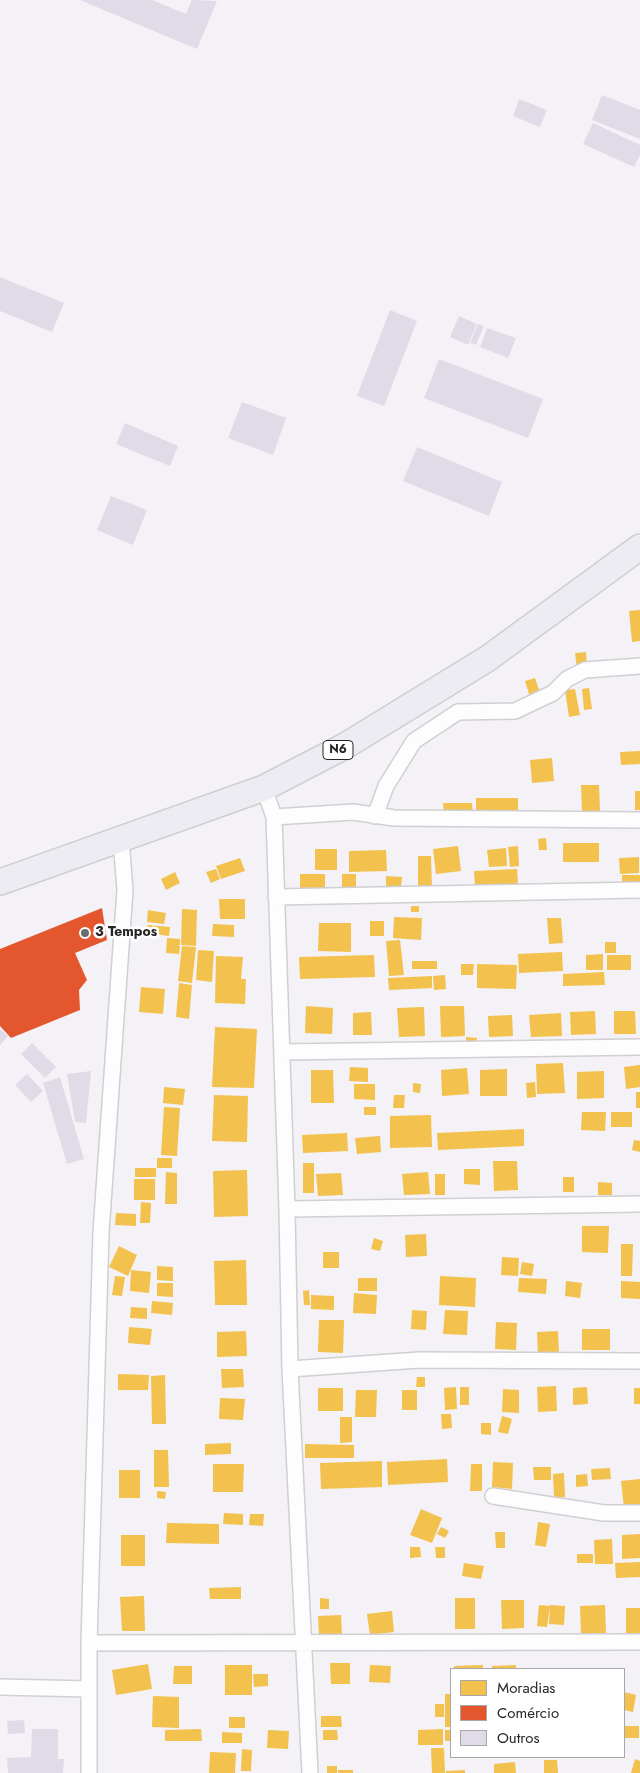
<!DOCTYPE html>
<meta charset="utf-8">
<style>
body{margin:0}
#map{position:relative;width:640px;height:1773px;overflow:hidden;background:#f4f2f6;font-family:Jost,sans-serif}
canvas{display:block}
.legend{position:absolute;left:450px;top:1668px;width:175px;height:90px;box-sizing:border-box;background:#fff;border:1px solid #a8a7a9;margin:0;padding:6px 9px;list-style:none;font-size:15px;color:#252427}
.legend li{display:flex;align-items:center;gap:10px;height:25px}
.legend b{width:25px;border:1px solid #a8a7a9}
</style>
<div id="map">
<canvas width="640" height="1773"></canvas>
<ul class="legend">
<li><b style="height:14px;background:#f2c14e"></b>Moradias</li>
<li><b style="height:14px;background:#e4572e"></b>Comércio</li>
<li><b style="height:14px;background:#e0dbe7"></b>Outros</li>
</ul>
</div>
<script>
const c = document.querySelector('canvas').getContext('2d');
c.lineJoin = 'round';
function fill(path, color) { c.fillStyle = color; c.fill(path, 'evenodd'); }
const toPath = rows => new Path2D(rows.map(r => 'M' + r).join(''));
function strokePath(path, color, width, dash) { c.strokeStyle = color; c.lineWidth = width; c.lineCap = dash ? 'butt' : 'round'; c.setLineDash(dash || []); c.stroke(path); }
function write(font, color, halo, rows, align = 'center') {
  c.font = font + ' Jost,sans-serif'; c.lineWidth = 5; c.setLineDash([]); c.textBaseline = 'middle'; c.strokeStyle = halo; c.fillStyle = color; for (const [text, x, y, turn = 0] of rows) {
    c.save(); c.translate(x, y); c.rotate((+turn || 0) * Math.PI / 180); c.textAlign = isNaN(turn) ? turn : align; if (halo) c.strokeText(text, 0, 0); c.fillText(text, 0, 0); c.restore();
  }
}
fill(toPath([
 [640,610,640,641,632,642,629,611],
 [586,652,587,668,577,669,575,653],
 [535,678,540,693,530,697,525,681],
 [589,688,592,709,584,710,582,689],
 [575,689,580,715,569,717,565,690],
 [640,751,640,764,621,765,620,752],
 [552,758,554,781,532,783,530,760],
 [581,785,599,785,600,812,582,812],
 [635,791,640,791,640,810,635,810],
 [476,798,518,798,518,814,476,814],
 [443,803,472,803,473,815,444,815],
 [546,838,547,850,539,850,538,839],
 [563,843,599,843,599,862,563,862],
 [458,846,461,871,436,874,433,849],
 [518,846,519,866,510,867,508,847],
 [506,848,507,866,489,867,487,850],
 [315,849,337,849,337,870,315,870],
 [386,850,387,871,349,872,349,851],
 [418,856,431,856,432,888,418,888],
 [639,857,639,873,620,874,619,858],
 [240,858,245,871,221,879,216,866],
 [216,869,220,879,211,883,206,872],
 [517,869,518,884,475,886,474,871],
 [175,872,180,883,166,890,161,879],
 [300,874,325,874,325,888,300,888],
 [342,874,356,874,356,890,342,890],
 [622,875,640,875,640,885,622,885],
 [386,876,402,877,401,887,386,886],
 [219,899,245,899,245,919,220,919],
 [411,906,419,906,419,912,411,912],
 [182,909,197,910,196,946,181,945],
 [148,910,166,913,164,924,147,922],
 [394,917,422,918,421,940,393,938],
 [547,918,561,918,563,943,549,944],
 [370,921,384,921,384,936,370,936],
 [319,923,351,923,351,952,318,951],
 [213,924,234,925,234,937,212,936],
 [147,925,170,927,169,936,146,933],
 [167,938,180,939,180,945,177,945,180,946,179,954,166,953],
 [400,940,404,975,389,976,386,941],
 [605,942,616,942,616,953,605,953],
 [182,946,196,947,192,983,178,981],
 [198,950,214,951,212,982,196,980],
 [562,952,563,971,519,973,518,954],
 [603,954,603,970,586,970,586,955],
 [374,955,375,977,300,979,299,957],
 [607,955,631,955,631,970,607,970],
 [216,956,243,957,241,979,246,979,245,1004,215,1003],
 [412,961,437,961,437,969,412,969],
 [461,964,474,964,473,975,461,975],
 [477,964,517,965,516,989,477,988],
 [604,972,605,985,563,986,563,974],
 [445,975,446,989,434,990,433,976],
 [432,976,432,988,389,990,388,978],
 [179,983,192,985,189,1019,176,1017],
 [141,987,165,989,163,1014,139,1012],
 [306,1006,333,1008,332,1034,305,1033],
 [440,1006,464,1006,465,1036,441,1037],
 [424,1007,425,1036,399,1037,397,1008],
 [595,1011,596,1034,571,1035,570,1012],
 [614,1011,635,1011,636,1034,614,1034],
 [371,1012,372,1035,353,1035,353,1013],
 [561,1013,562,1036,531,1037,529,1015],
 [512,1015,513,1036,489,1037,488,1016],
 [215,1027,257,1029,254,1088,212,1087],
 [466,1037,477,1038,476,1048,466,1047],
 [563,1063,565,1093,537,1094,536,1064],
 [640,1065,640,1087,626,1089,624,1067],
 [350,1067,368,1068,368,1082,349,1081],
 [467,1068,469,1094,442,1096,441,1070],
 [507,1069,507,1096,480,1096,480,1070],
 [311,1070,333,1070,334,1103,311,1103],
 [604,1071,604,1098,577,1099,577,1072],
 [535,1082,536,1097,527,1098,526,1083],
 [413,1083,421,1084,420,1093,413,1092],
 [354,1084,375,1084,375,1100,354,1099],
 [164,1087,185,1089,183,1105,163,1103],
 [636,1092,640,1092,640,1108,636,1108],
 [214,1095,248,1096,247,1142,212,1141],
 [394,1095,405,1095,404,1108,393,1108],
 [164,1107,180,1108,177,1156,161,1155],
 [364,1107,376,1107,376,1115,364,1115],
 [582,1112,606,1112,605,1131,581,1130],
 [611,1112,632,1112,632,1127,611,1127],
 [431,1115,432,1147,390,1148,390,1116],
 [524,1129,524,1146,438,1150,437,1133],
 [347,1133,348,1151,303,1153,302,1135],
 [380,1136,381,1152,357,1154,355,1138],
 [634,1140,640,1141,640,1152,632,1150],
 [157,1158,172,1158,172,1168,157,1168],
 [493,1161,517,1161,518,1190,494,1191],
 [303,1163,314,1163,314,1193,303,1193],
 [135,1168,156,1168,156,1177,135,1177],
 [464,1169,480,1169,480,1185,464,1184],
 [247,1170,248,1216,214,1217,213,1171],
 [166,1172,177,1173,177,1204,165,1204],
 [428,1172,430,1194,404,1195,402,1174],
 [341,1173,343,1195,318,1196,316,1174],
 [435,1174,445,1174,445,1195,435,1195],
 [563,1177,574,1177,574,1192,563,1192],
 [134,1179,155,1179,155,1200,134,1200],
 [598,1182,612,1183,612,1195,598,1195],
 [141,1202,151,1203,150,1223,140,1223],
 [116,1213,136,1214,136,1226,115,1225],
 [582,1226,609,1226,608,1253,582,1252],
 [426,1234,427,1256,406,1257,405,1235],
 [374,1238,383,1241,380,1251,371,1249],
 [621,1244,633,1244,632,1276,621,1276],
 [119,1246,137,1255,128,1276,109,1267],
 [323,1252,339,1252,339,1268,323,1268],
 [502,1257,519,1258,518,1276,501,1275],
 [246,1260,247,1305,215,1305,214,1261],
 [522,1262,534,1264,532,1276,520,1274],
 [157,1266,173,1267,173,1281,157,1280],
 [131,1270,151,1272,149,1293,130,1291],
 [115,1276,125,1277,122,1296,112,1295],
 [440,1276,476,1278,475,1307,439,1305],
 [358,1278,377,1278,377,1291,358,1291],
 [519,1278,547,1279,546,1294,518,1292],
 [566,1281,582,1283,580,1298,565,1296],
 [621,1281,640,1282,640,1299,621,1298],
 [157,1283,173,1283,173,1297,157,1296],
 [309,1290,310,1305,304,1305,303,1291],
 [354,1293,377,1295,376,1314,353,1313],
 [311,1295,334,1296,334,1310,311,1309],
 [152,1301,173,1303,172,1315,151,1313],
 [131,1307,147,1308,147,1319,130,1318],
 [412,1310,427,1311,426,1330,411,1329],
 [445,1310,468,1311,467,1335,443,1334],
 [319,1320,344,1320,343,1353,318,1352],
 [496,1322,517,1323,516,1350,495,1349],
 [129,1327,152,1329,150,1345,128,1343],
 [582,1329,610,1329,610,1350,582,1350],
 [246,1331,247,1356,217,1357,217,1332],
 [558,1331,559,1354,538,1355,537,1332],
 [221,1369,243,1369,244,1387,222,1388],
 [118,1374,149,1375,148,1390,118,1390],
 [165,1375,166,1424,152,1424,151,1376],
 [417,1377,425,1377,425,1387,416,1387],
 [556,1386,557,1411,538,1412,537,1387],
 [456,1387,457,1409,445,1410,444,1388],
 [460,1387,469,1387,469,1405,460,1405],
 [587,1387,588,1404,573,1405,573,1388],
 [318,1388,343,1388,343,1411,318,1411],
 [634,1388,640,1388,640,1404,634,1404],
 [503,1389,519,1390,519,1413,502,1412],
 [356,1390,377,1390,376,1417,355,1417],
 [402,1390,417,1390,417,1410,402,1410],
 [220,1398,245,1399,243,1420,219,1419],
 [441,1414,451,1414,452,1428,442,1429],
 [502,1416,512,1419,508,1434,498,1432],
 [340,1417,352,1417,352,1442,340,1443],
 [481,1423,491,1423,491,1435,481,1434],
 [231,1443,231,1454,205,1455,205,1444],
 [305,1444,354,1445,354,1458,305,1458],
 [154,1450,168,1450,169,1487,154,1487],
 [447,1459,448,1482,388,1485,387,1462],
 [382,1461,382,1487,321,1489,320,1463],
 [493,1462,513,1463,512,1489,492,1487],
 [213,1464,244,1464,243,1492,213,1492],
 [471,1464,482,1464,482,1491,470,1491],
 [533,1467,551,1467,551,1480,534,1480],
 [610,1468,611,1479,592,1480,591,1469],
 [119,1470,140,1470,140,1498,119,1498],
 [564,1473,565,1497,554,1497,553,1474],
 [587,1474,588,1486,576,1487,576,1475],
 [640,1479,640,1507,624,1508,621,1481],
 [157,1491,166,1492,165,1499,157,1498],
 [421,1509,442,1518,432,1543,410,1535],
 [224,1513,243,1514,243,1525,223,1524],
 [250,1514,264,1514,263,1526,249,1525],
 [538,1522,550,1524,546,1547,535,1545],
 [167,1523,219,1524,219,1544,166,1543],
 [441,1527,449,1531,445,1538,437,1534],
 [495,1532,505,1532,505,1548,496,1548],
 [640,1534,640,1558,622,1559,622,1535],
 [121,1535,145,1535,145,1566,121,1566],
 [612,1539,613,1564,595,1564,594,1540],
 [410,1547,420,1547,421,1557,410,1558],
 [435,1547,445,1547,445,1558,436,1558],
 [577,1554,593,1554,593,1563,577,1563],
 [640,1562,640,1577,616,1578,615,1563],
 [464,1563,484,1566,481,1579,462,1576],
 [241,1587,241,1599,210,1599,209,1588],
 [144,1596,145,1631,122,1631,120,1597],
 [320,1598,329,1599,329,1609,320,1609],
 [455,1598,475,1598,475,1629,455,1629],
 [501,1600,524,1600,524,1628,502,1629],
 [539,1605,550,1606,547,1627,537,1626],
 [550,1605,565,1606,564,1625,549,1624],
 [605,1605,606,1633,581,1634,580,1606],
 [626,1608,640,1608,640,1634,626,1633],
 [392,1611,394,1632,370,1635,367,1614],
 [341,1615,342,1635,319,1636,318,1616],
 [330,1663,350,1663,350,1684,331,1684],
 [148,1664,152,1689,116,1695,112,1670],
 [225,1665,252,1665,252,1695,225,1695],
 [370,1665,391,1666,390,1683,369,1682],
 [483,1665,483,1669,454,1669,454,1666],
 [516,1665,516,1669,492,1669,492,1666],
 [174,1666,192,1666,192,1684,173,1684],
 [253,1674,268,1674,268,1686,254,1687],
 [624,1692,636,1695,633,1712,624,1710],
 [445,1694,451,1694,451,1727,445,1727],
 [153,1696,179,1697,179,1728,152,1727],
 [435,1704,444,1704,444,1717,435,1717],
 [321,1716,341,1716,342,1727,321,1727],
 [229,1717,245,1717,245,1728,229,1728],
 [624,1726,639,1726,639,1738,624,1738],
 [201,1729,202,1741,165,1741,165,1730],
 [443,1729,443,1745,418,1745,418,1730],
 [268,1730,289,1731,288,1749,267,1748],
 [323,1730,337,1730,338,1740,323,1740],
 [445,1730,451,1730,451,1741,445,1741],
 [222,1732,242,1733,242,1743,222,1743],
 [431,1748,444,1748,445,1773,432,1773],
 [242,1749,252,1750,251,1771,241,1771],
 [210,1752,236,1753,235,1773,209,1773],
 [635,1759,640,1761,640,1773,631,1773],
 [544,1760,557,1760,558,1773,544,1773],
 [515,1762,516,1773,494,1773,494,1764],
 [327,1766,337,1766,337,1773,327,1773],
 [338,1770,353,1770,353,1773,338,1773],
 [465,1770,465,1773,446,1773,446,1771]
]), '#f2c14e');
fill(toPath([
 [102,908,107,940,75,953,87,980,79,990,80,1010,11,1038,0,1026,0,949]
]), '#e4572e');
fill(toPath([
 [80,0,152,0,186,14,192,0,217,1,197,49],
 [602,95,640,110,640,139,592,120],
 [519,99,547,110,540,127,513,116],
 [593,123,640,145,640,155,634,167,583,144],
 [0,277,64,303,52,332,0,311],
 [390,310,417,321,384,406,357,396],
 [459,316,477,324,468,345,450,337],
 [478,324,484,326,476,345,470,343],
 [487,328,516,338,508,358,480,347],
 [439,359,543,399,528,438,424,398],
 [242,402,286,418,273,455,228,438],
 [125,423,178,446,170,466,116,444],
 [417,447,502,482,489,516,403,481],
 [111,496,147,510,133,545,97,530],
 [0,1029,8,1036,0,1045],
 [32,1043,56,1067,45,1078,21,1054],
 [91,1071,86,1123,75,1122,67,1074],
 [27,1074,43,1091,31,1102,15,1085],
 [60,1077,84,1159,67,1164,43,1083],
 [24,1720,25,1733,8,1734,7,1721],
 [32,1729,58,1729,58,1759,64,1759,63,1773,8,1773,7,1758,31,1757]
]), '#e0dbe7');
const minor = toPath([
 [264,788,274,817,287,1209,290,1369,310,1773],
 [375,816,386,786,414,741,458,712,515,711,553,693,567,679,585,670,640,666],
 [274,817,353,812,394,818,640,820],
 [276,897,640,890],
 [282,1052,640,1047],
 [287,1209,640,1204],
 [290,1369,419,1360,640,1361],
 [493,1496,604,1513,640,1513],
 [89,1643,640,1642],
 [0,1687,89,1689],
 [89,1773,89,1643,101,1232,125,890,121,839]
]);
const trunk = toPath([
 [0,882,264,788,345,746,487,659,640,547]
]);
strokePath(minor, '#d0cfd2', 18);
strokePath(trunk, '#cfced1', 28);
strokePath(minor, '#fdfdfe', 15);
strokePath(trunk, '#eeecf3', 25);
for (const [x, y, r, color] of [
 [85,933,5,"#6d6c6f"]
]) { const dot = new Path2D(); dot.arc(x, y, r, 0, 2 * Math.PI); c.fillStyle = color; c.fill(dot); strokePath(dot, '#fff', 2); }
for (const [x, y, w] of [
 [338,750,30]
]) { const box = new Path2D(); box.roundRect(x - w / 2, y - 9.5, w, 19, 4); c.fillStyle = '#fff'; c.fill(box); strokePath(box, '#252427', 1); }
write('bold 12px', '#252427', null, [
 ["N6",338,750]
]);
write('bold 14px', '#252427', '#fff', [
 ["3 Tempos",95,933]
], 'left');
</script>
